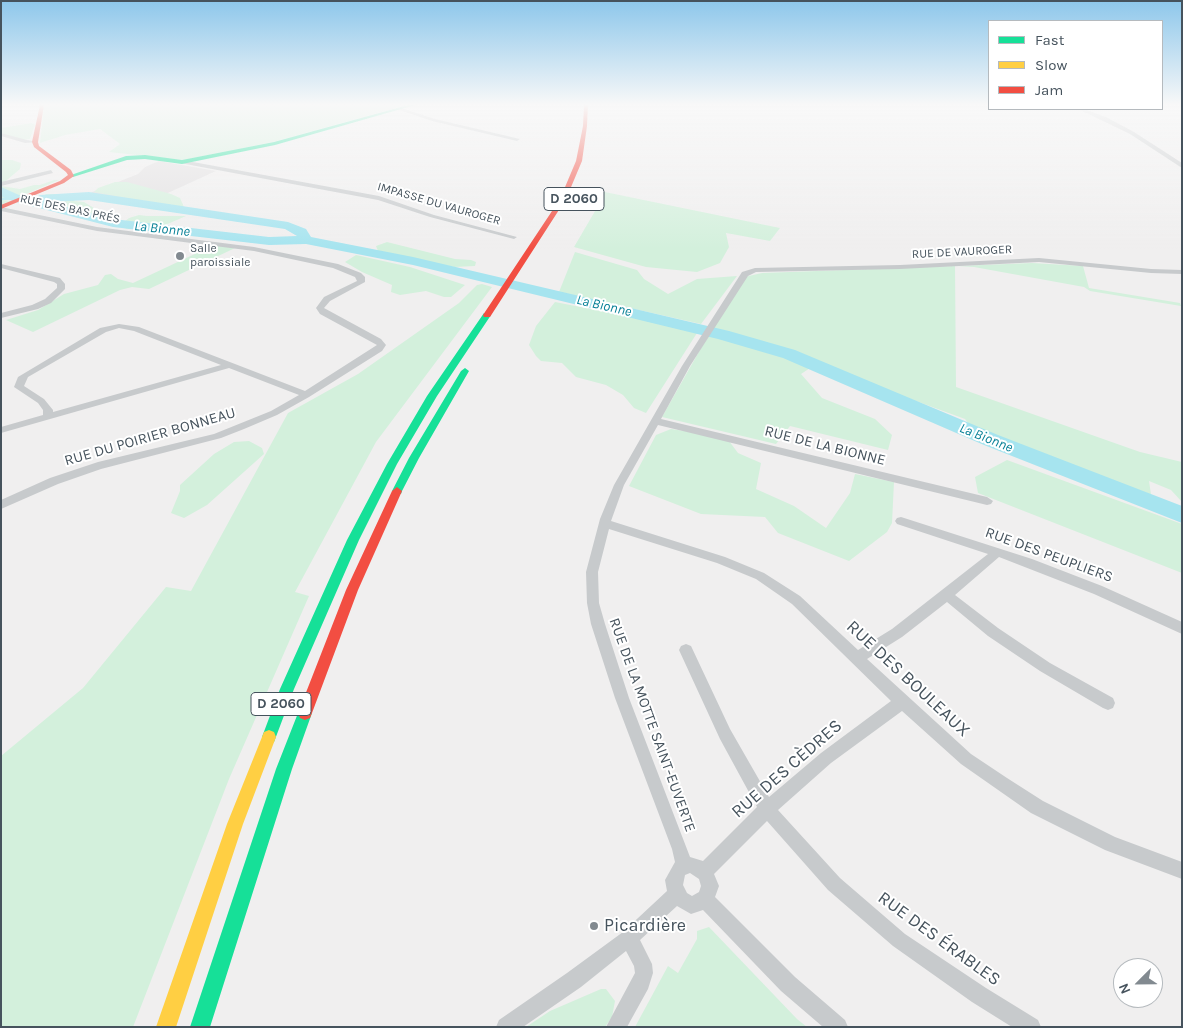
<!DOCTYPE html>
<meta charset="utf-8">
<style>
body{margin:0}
#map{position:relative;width:1183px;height:1028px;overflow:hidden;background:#f0efef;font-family:Karla,sans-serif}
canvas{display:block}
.frame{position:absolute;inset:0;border:2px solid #46535d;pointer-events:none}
.legend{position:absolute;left:988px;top:20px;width:175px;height:90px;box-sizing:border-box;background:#fff;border:1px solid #b5babe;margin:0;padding:6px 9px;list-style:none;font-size:15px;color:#46535d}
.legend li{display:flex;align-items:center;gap:10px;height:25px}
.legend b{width:25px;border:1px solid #b5babe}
.north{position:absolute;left:1113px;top:958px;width:50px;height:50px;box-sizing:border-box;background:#fff;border:1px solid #b5babe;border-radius:50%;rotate:247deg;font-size:14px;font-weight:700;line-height:20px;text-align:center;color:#46535d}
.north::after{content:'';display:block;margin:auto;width:18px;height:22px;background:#828a90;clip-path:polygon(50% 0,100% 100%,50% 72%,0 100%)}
</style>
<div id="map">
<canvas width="1183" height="1028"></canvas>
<div class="frame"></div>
<ul class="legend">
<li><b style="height:6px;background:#16e098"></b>Fast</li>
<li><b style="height:6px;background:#ffcf43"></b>Slow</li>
<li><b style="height:6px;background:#f24e42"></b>Jam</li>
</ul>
<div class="north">N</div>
</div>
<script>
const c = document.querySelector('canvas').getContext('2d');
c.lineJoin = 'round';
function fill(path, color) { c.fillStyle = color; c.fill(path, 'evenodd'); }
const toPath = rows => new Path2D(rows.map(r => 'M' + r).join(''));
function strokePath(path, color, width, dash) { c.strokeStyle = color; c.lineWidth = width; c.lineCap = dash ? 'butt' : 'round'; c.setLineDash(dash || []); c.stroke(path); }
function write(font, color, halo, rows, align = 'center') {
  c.font = font + ' Karla,sans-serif'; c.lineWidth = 4; c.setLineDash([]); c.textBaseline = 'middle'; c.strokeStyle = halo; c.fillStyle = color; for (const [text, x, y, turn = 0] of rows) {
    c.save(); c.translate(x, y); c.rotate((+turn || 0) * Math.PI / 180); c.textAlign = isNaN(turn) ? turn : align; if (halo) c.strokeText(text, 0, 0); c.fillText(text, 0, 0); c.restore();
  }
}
fill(toPath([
 [159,161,216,171,146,203,90,193,138,174,145,167]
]), '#e2e0e1');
fill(toPath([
 [44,105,407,105,273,142,183,160,109,152,120,144,100,129,65,135,40,143],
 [31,123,35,124,30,139,23,140,1,133,1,128],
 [1,160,12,160,21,163,20,169,1,185],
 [54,180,59,180,12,200,3,200,12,201,1,206,1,186,20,189,34,185,40,185],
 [115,182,127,182,171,194,180,198,184,207,169,211,149,209,147,202,94,192,98,188],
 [600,191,780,228,770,241,726,233,729,247,720,263,697,272,646,267,574,247,598,206],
 [46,194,77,194,74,201,84,202,104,214,103,216,90,219,72,216,33,204],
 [139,215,147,216,186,216,163,226,127,229,119,226,129,218],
 [387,242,455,259,471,260,476,262,475,266,454,267,378,251,376,246],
 [214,245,235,248,149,289,132,287,120,290,33,332,6,320,38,310,64,294,98,285,105,275,111,274,118,279,133,283],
 [575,252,637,270,644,279,668,294,697,279,737,276,701,324,559,292],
 [356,255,410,267,465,285,451,297,444,297,426,291,400,295,391,292,392,285,362,272,345,262],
 [1032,263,1083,266,1089,288,1180,303,1181,306,1090,291,1084,287,974,267,958,266],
 [955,266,956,387,1140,452,1182,462,1182,502,1171,490,1149,481,1152,501,975,432,965,419,815,364,712,330,740,278,762,273],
 [482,284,492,287,376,442,295,592,309,596,229,779,133,1027,1,1027,1,756,83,688,166,587,191,591,288,413,358,374,459,303,477,285],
 [555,302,631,317,697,333,646,413,634,408,623,395,606,385,576,377,562,363,541,361,536,356,529,345,536,326],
 [709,334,785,357,810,368,801,374,822,398,875,419,892,435,888,450,790,426,776,444,662,417],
 [671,429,726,437,738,453,761,463,756,489,794,506,826,528,850,493,855,474,894,482,892,523,887,532,849,561,778,533,765,517,701,514,629,486,656,435],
 [249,441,262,448,264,454,207,505,184,518,171,513,180,491,180,485,214,454,234,442],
 [1007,460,1182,524,1182,573,978,493,975,477],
 [709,927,797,1019,807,1027,635,1027,668,966,678,973,697,939,697,931],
 [601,989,606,989,615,1001,612,1017,605,1027,526,1027,550,1011]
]), '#d3f0dc');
strokePath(toPath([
 [1,199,16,198]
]), '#a6e4ef', 2.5);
fill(toPath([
 [1,187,19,195,35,198,40,195,89,192,288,222,306,229,311,237,413,257,729,331,795,350,998,435,1182,506,1182,523,984,445,783,358,718,339,413,265,306,244,269,245,113,227,12,201,1,196,1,187],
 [89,200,285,229,297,236,269,237,113,219,48,202,89,200]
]), '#a6e4ef');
fill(toPath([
 [401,108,435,119,520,139,517,141,432,121,399,110,401,108],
 [1078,109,1084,109,1106,117,1134,132,1182,163,1182,168,1130,134,1078,109],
 [1,133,27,140,38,142,25,143,1,136,1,133],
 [182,160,379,196,434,215,517,237,514,239,430,217,378,200,180,163,182,160],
 [51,170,53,173,1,186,1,182,51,170],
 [1,207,97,227,254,247,338,264,361,273,365,277,365,282,330,301,324,308,381,339,386,345,382,351,309,397,277,415,244,429,221,438,101,469,58,484,1,509,1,500,50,478,98,462,214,434,271,411,299,395,229,368,1,433,1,427,43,415,43,410,38,403,14,387,18,377,100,328,119,324,139,327,305,391,377,345,320,314,316,308,324,297,357,281,355,277,333,268,254,251,97,231,1,211,1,207],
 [119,328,134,331,221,365,53,412,53,410,44,399,24,386,28,377,106,332,119,328],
 [1039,258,1151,269,1182,270,1182,274,1151,273,1039,262,900,269,756,272,748,276,690,366,661,419,987,497,993,501,991,504,987,505,658,425,624,485,611,521,725,557,764,573,800,596,858,650,892,629,988,554,897,524,895,521,897,518,901,517,1032,559,1102,586,1182,622,1182,634,1094,594,999,557,955,595,998,628,1050,663,1113,698,1115,703,1113,708,1108,710,1103,708,1040,671,988,636,947,602,902,637,867,659,971,754,1007,778,1043,801,1115,837,1182,862,1182,879,1105,850,1031,813,961,764,902,711,831,763,778,810,840,878,905,934,986,988,1038,1020,1041,1027,1012,1027,972,1002,893,946,828,890,767,821,714,874,719,886,715,897,795,977,845,1020,848,1027,823,1027,781,991,703,910,691,914,677,906,640,940,652,964,653,973,648,989,627,1027,606,1027,635,973,634,966,626,951,581,987,523,1027,496,1027,499,1020,567,973,623,932,667,891,665,880,675,862,672,849,615,698,591,624,587,603,586,572,600,519,614,485,682,366,742,272,755,268,900,265,1039,258],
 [609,529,717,563,756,579,792,604,891,701,821,753,769,797,730,729,691,646,686,644,681,646,679,650,720,739,757,807,703,861,690,857,629,698,605,624,599,603,598,572,609,529],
 [690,873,699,879,701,886,699,892,692,896,687,893,683,885,685,875,690,873],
 [1,264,60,278,65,284,65,289,51,303,38,309,1,318,1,313,32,305,45,299,57,288,57,284,54,282,1,268,1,264]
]), '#c7cacc');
fill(toPath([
 [408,105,415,105,275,145,182,164,145,159,127,160,73,177,68,176,126,156,145,155,182,160,274,142,408,105],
 [484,313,491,315,437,396,397,464,359,540,294,689,274,742,269,744,264,742,262,737,280,689,347,540,387,464,427,396,484,313],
 [465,368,469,371,419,458,402,491,401,494,393,494,392,491,409,458,461,371,465,368],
 [305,706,310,708,312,713,292,769,210,1027,190,1027,276,769,300,708,305,706]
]), '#16e098');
fill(toPath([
 [269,730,274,732,276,737,243,824,176,1027,156,1027,227,824,264,732,269,730]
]), '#ffcf43');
fill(toPath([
 [40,105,44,105,38,142,39,146,71,170,74,176,64,183,1,209,1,205,60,181,68,175,66,172,34,147,32,142,40,105],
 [584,105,588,105,587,126,582,161,566,199,490,317,484,317,483,315,560,199,576,161,583,126,584,105],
 [397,487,402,491,358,590,312,713,310,718,305,720,300,718,298,713,346,590,392,491,397,487]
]), '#f24e42');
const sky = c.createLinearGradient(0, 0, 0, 249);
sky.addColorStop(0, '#8dc7eb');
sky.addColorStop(0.42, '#f8f8f8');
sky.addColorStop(1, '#f8f8f800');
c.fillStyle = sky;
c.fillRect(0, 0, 1183, 249);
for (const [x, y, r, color] of [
 [180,256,5,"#828a90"],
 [594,926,5,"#828a90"]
]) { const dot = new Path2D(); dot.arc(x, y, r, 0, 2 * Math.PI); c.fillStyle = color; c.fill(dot); strokePath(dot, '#fff', 2); }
write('12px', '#46535d', '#fff', [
 ["IMPASSE DU VAUROGER",439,204,16],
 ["RUE DES BAS PRÉS",70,209,12],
 ["RUE DE VAUROGER",962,252,-3]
]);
write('12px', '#46535d', '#fff', [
 ["Salle",190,249],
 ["paroissiale",190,263]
], 'left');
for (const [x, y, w] of [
 [574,199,60],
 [281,704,60]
]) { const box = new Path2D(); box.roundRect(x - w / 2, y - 11.5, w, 23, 4); c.fillStyle = '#fff'; c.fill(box); strokePath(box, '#46535d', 1); }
write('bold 14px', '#46535d', null, [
 ["D 2060",574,199],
 ["D 2060",281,704]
]);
write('italic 14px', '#088197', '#fff', [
 ["La Bionne",162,229,6],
 ["La Bionne",604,306,13],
 ["La Bionne",986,438,22]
]);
write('15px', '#46535d', '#fff', [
 ["RUE DU POIRIER BONNEAU",150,437,-16],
 ["RUE DE LA BIONNE",825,446,14],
 ["RUE DES PEUPLIERS",1049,555,20],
 ["RUE DE LA MOTTE SAINT-EUVERTE",652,725,70]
]);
write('18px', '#46535d', '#fff', [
 ["RUE DES BOULEAUX",908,679,43],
 ["RUE DES CÈDRES",787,769,-41],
 ["RUE DES ÉRABLES",939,939,36]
]);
write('18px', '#46535d', '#fff', [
 ["Picardière",604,926]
], 'left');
</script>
